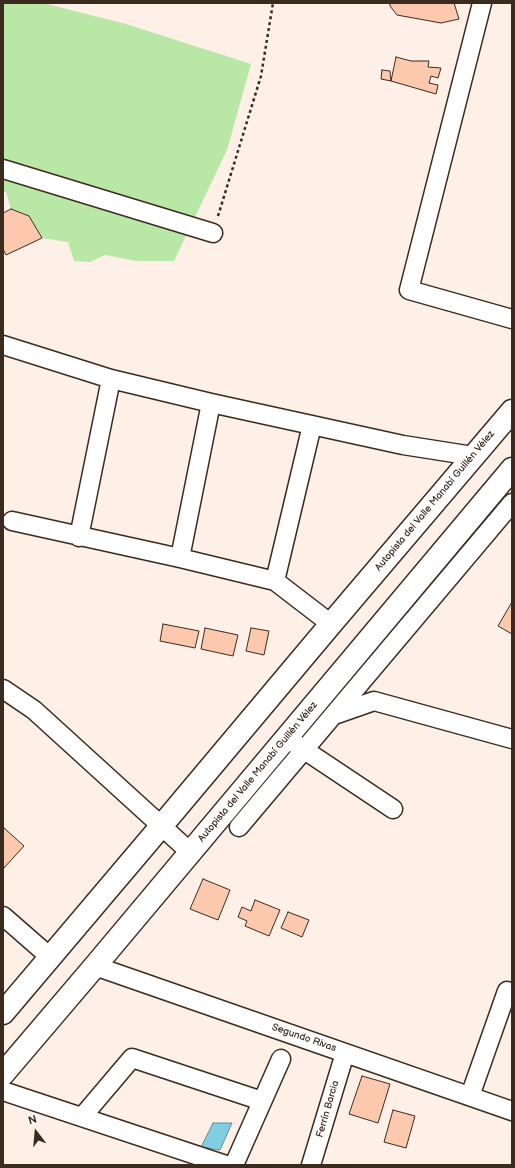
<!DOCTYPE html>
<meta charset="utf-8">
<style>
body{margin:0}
#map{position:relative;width:515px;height:1168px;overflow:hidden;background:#feefe7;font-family:"Balsamiq Sans",sans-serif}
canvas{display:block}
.frame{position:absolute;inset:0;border:4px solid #3b2a1e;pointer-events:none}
.north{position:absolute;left:16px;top:1112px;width:40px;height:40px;-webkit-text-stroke:3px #fff;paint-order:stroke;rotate:344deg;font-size:11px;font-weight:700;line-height:16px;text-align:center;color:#3b2a1e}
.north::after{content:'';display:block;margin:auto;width:14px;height:18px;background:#3b2a1e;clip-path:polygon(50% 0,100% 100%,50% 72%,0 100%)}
</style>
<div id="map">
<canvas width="515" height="1168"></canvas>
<div class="frame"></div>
<div class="north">N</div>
</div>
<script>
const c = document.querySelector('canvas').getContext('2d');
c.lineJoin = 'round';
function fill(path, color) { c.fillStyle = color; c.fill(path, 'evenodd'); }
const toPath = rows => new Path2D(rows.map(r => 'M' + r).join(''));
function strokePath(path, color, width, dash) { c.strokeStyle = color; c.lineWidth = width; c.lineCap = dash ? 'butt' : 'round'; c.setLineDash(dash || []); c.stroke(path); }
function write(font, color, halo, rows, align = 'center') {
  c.font = font + ' "Balsamiq Sans",sans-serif'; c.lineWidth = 3; c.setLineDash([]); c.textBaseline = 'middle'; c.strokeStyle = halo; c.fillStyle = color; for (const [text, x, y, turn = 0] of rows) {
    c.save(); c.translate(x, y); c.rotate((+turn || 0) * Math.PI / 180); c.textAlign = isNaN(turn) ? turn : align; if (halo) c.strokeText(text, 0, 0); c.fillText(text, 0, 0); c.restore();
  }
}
fill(toPath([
 [3,3,43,3,126,24,251,64,227,150,174,261,136,261,105,255,90,262,74,261,68,242,42,238,29,216,11,209,6,192,3,191]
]), '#b9e7a5');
const water = toPath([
 [213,1123,232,1123,220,1150,201,1147,213,1123]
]);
fill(water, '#81cde1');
strokePath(water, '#658c93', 1);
const building = toPath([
 [390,3,454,3,459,19,441,23,397,15,390,6,390,3],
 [396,57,411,61,429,61,428,67,441,68,438,78,431,76,429,83,438,85,436,94,391,81,396,57],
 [382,70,390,71,391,81,381,79,382,70],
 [11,209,29,216,42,238,6,255,3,249,3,213,11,209],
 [512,602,512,634,498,626,512,602],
 [163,624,199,631,195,648,160,641,163,624],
 [205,628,238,635,233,656,201,649,205,628],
 [251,628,269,631,264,655,246,651,251,628],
 [4,828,24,846,3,869,3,829,4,828],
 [203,879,230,890,218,920,190,909,203,879],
 [255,900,280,910,269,936,245,926,247,921,238,917,242,907,251,911,255,900],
 [288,912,309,920,302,937,281,928,288,912],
 [362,1076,390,1084,378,1123,349,1114,362,1076],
 [393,1110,415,1116,406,1148,384,1142,393,1110]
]);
fill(building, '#fdc9ae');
strokePath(building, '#3b2a1e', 1);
const minor = toPath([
 [482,3,409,290,512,319],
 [3,169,213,233],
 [3,345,111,379,211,403,403,445,473,456],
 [12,521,180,558,275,581,331,624],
 [79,537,111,379],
 [180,558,211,403],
 [275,581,312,425],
 [3,689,34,710,190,852],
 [334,715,374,701,512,739],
 [294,743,393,809],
 [239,827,512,503],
 [3,916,50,957],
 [95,966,512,1111],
 [3,1091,226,1165],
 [470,1096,507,991],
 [82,1117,132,1058,262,1101],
 [234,1165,281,1059],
 [311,1165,345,1053]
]);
const major = toPath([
 [3,1013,174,811,331,624,512,411],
 [3,1074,95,966,512,469]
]);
strokePath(minor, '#3b2a1e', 21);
strokePath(major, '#3b2a1e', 25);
strokePath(toPath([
 [218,216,261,76,273,3]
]), '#3b2a1e', 2.5, [3, 3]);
strokePath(minor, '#fff', 18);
strokePath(major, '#fff', 22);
write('10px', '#3b2a1e', '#fff', [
 ["Autopista del Valle Manabí Guillén Vélez",435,501,-50],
 ["Autopista del Valle Manabí Guillén Vélez",258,772,-50],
 ["Segundo Rivas",304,1038,19],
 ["Ferrín Barcia",328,1109,-74]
]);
</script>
